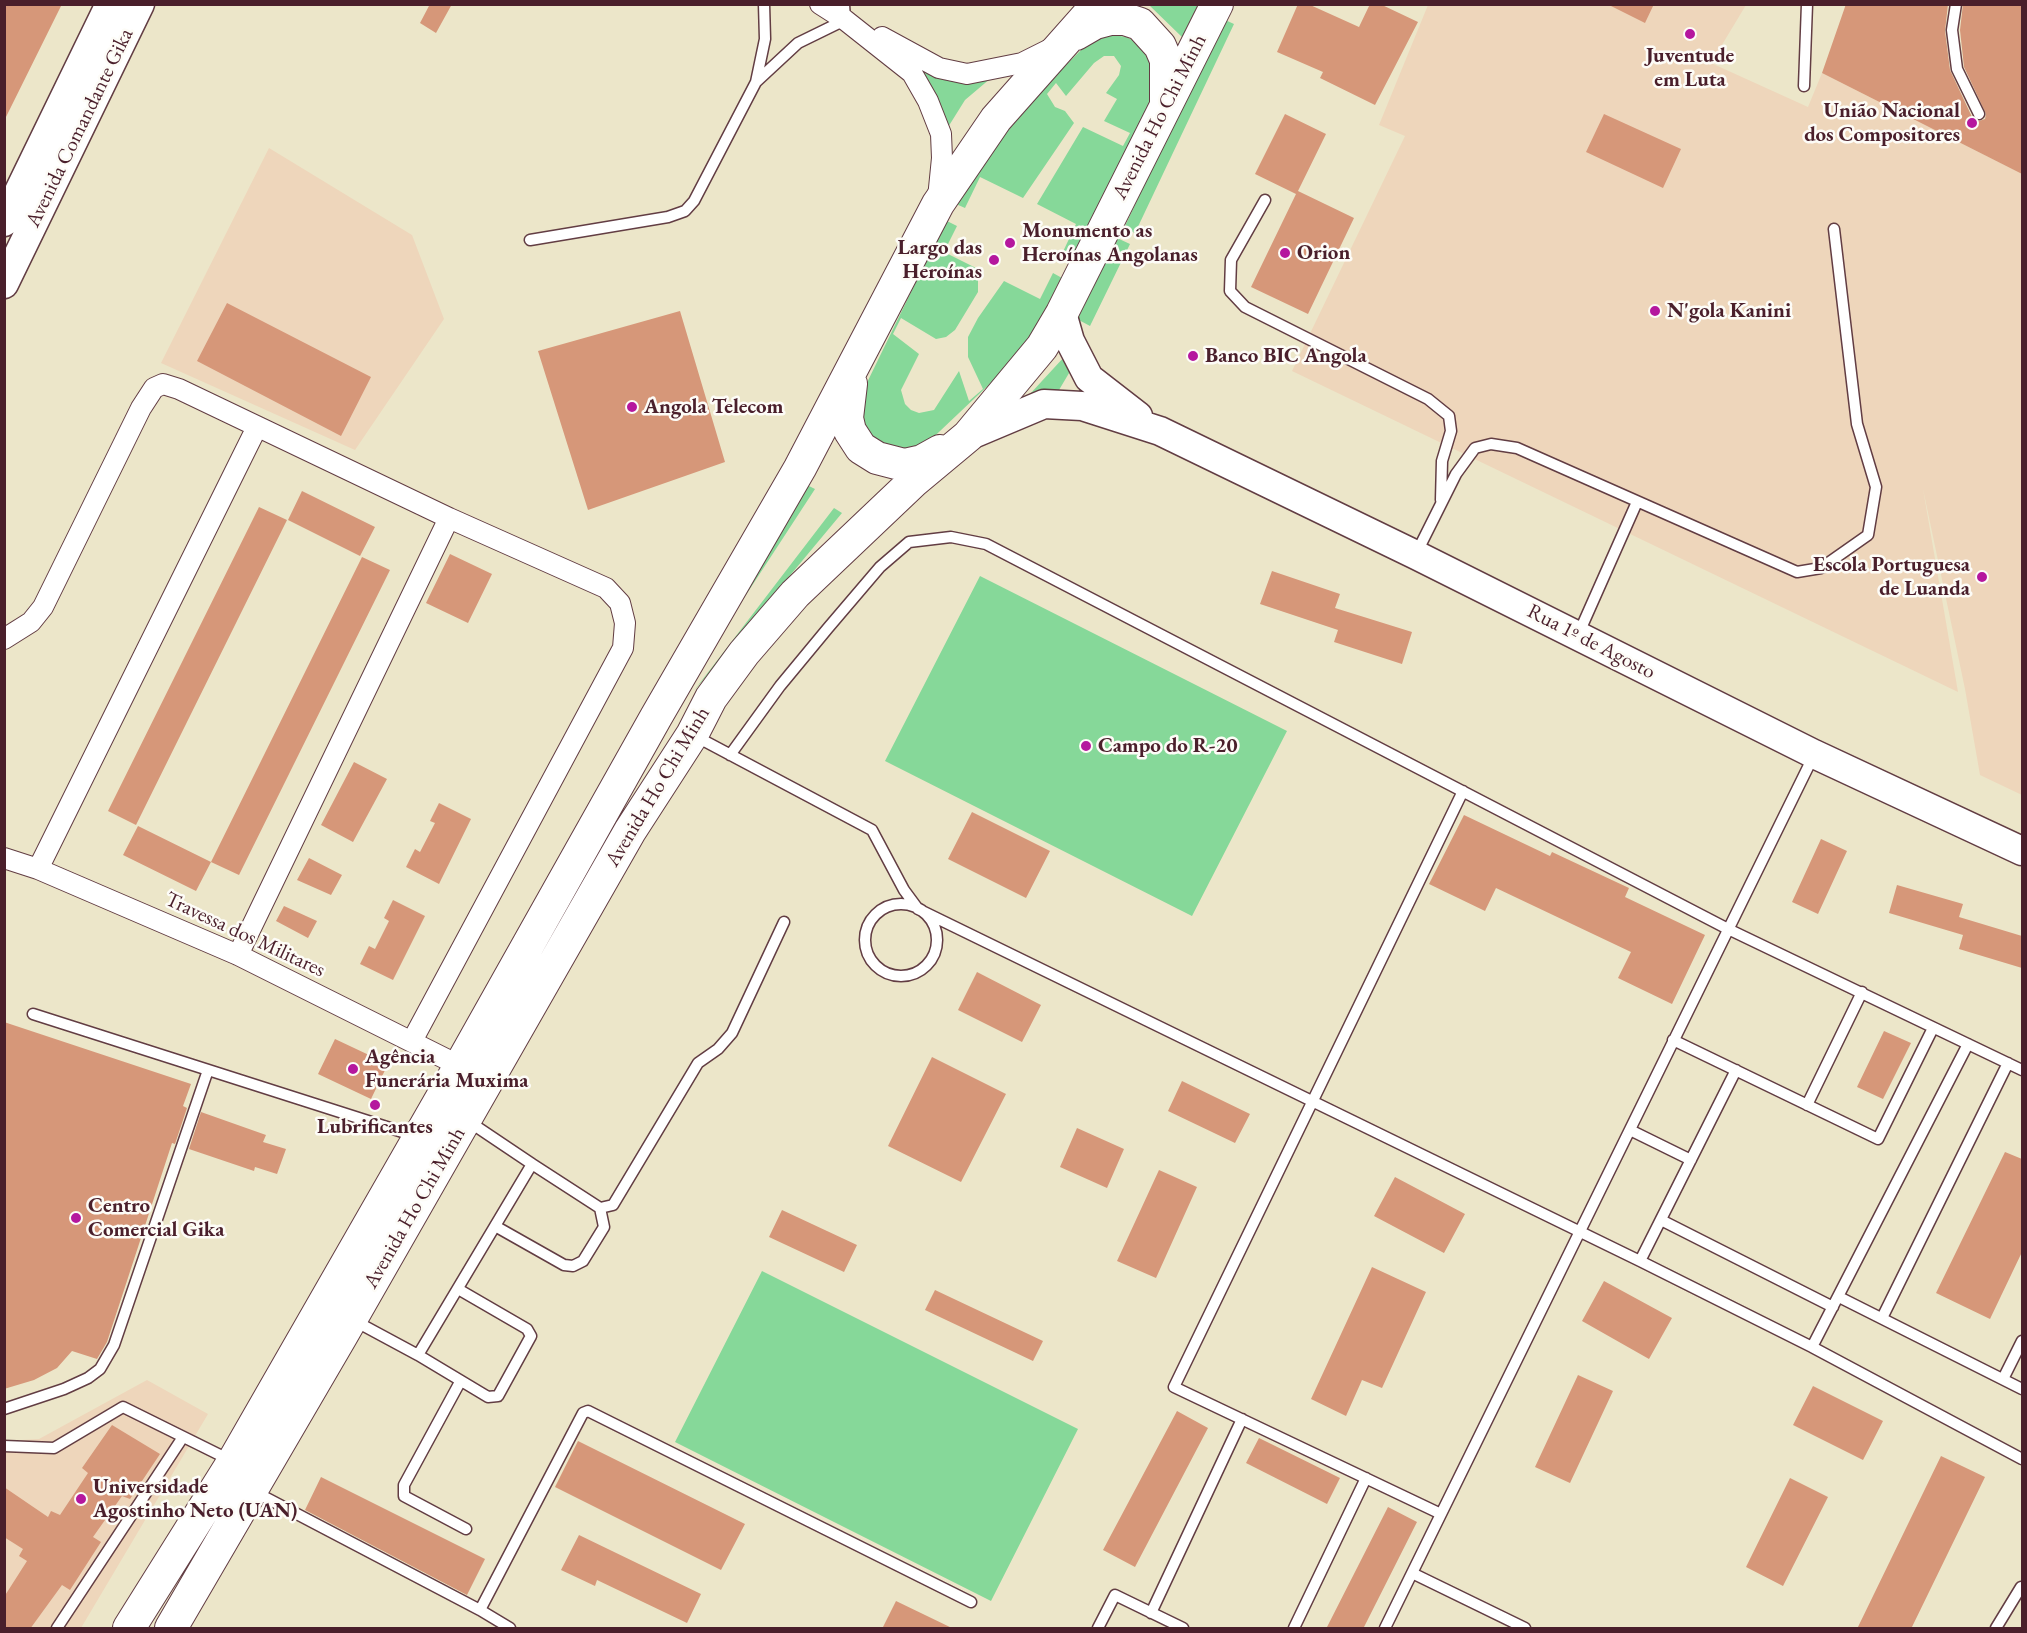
<!DOCTYPE html>
<meta charset="utf-8">
<style>
body{margin:0}
#map{position:relative;width:2027px;height:1633px;overflow:hidden;background:#ece6c9;font-family:"EB Garamond",serif}
canvas{display:block}
.frame{position:absolute;inset:0;border:6px solid #4a1f2b;pointer-events:none}
</style>
<div id="map">
<canvas width="2027" height="1633"></canvas>
<div class="frame"></div>
</div>
<script>
const c = document.querySelector('canvas').getContext('2d');
c.lineJoin = 'round';
function fill(path, color) { c.fillStyle = color; c.fill(path, 'evenodd'); }
const toPath = rows => new Path2D(rows.map(r => 'M' + r).join(''));
function strokePath(path, color, width, dash) { c.strokeStyle = color; c.lineWidth = width; c.lineCap = dash ? 'butt' : 'round'; c.setLineDash(dash || []); c.stroke(path); }
function write(font, color, halo, rows, align = 'center') {
  c.font = font + ' "EB Garamond",serif'; c.lineWidth = 5; c.setLineDash([]); c.textBaseline = 'middle'; c.strokeStyle = halo; c.fillStyle = color; for (const [text, x, y, turn = 0] of rows) {
    c.save(); c.translate(x, y); c.rotate((+turn || 0) * Math.PI / 180); c.textAlign = isNaN(turn) ? turn : align; if (halo) c.strokeText(text, 0, 0); c.fillText(text, 0, 0); c.restore();
  }
}
fill(toPath([
 [1428,5,1746,5,1711,63,1808,107,1822,73,2022,174,2022,795,1980,775,1965,689,1923,489,1958,692,1292,371,1405,136,1379,125],
 [269,148,412,235,444,319,355,450,161,363],
 [147,1380,208,1414,81,1628,5,1628,4,1441,39,1439]
]), '#eed6bb');
fill(toPath([
 [1149,5,1202,5,1183,38],
 [1223,19,1234,24,1135,233,1124,228],
 [1109,34,1126,37,1148,47,1158,77,1146,114,1043,318,1021,350,996,378,921,449,905,452,873,442,863,427,860,397,963,185,1005,126,1092,39],
 [1104,56,1114,56,1121,66,1119,75,1106,93,1117,99,1104,121,1130,133,1123,146,1083,127,1037,204,1076,224,1061,256,1071,261,1062,278,1053,273,1040,299,1004,281,978,318,968,337,968,357,983,389,969,401,959,371,934,410,919,413,911,410,905,404,901,390,919,354,893,334,901,318,936,339,946,337,955,330,978,292,978,269,944,252,957,226,947,221,956,204,965,208,980,177,1023,198,1074,123,1065,111,1055,107,1047,94,1056,83,1066,96,1094,63],
 [920,69,953,80,991,78,965,100,945,132],
 [1117,238,1130,244,1090,326,1077,319],
 [1065,356,1072,368,1059,390,1030,394],
 [805,484,815,489,684,690],
 [834,508,842,513,693,692],
 [980,576,1287,731,1192,916,885,761],
 [762,1271,1078,1429,991,1601,675,1442]
]), '#86d899');
fill(toPath([
 [4,4,62,4,4,121],
 [430,4,452,4,436,33,420,23],
 [1298,4,1308,4,1359,27,1370,4,1380,4,1418,22,1375,105,1320,78,1323,72,1277,52],
 [1607,4,1654,4,1645,23],
 [1846,4,1948,4,1945,31,1950,70,1972,117,1979,121,1985,119,1986,114,1964,67,1960,30,1963,4,2022,4,2022,174,1822,73],
 [1285,114,1326,134,1298,191,1354,218,1308,314,1251,287,1296,194,1255,174],
 [1604,114,1681,149,1663,188,1586,152],
 [227,303,371,377,341,436,197,361],
 [680,311,725,462,588,510,538,351],
 [302,491,375,527,360,556,288,520],
 [259,507,287,520,136,825,108,811],
 [450,554,492,574,468,623,426,603],
 [362,557,390,570,239,875,211,862],
 [1272,571,1340,594,1335,608,1412,632,1402,664,1334,642,1338,630,1260,604],
 [354,762,387,779,353,842,321,825],
 [439,803,471,819,439,884,406,867,415,849,420,852,435,823,430,821],
 [972,812,1050,851,1026,898,948,859],
 [1464,815,1550,856,1552,852,1629,888,1625,897,1705,935,1672,1004,1618,978,1631,952,1496,888,1485,911,1429,884],
 [138,826,211,862,196,891,123,855],
 [1821,839,1847,851,1818,914,1792,902],
 [309,858,342,875,331,895,297,880],
 [1897,885,1963,904,1959,917,2022,936,2022,968,1959,949,1963,935,1889,913],
 [393,900,425,916,393,980,360,964,369,946,375,949,389,921,384,918],
 [284,906,317,921,308,938,276,921],
 [977,972,1041,1005,1022,1042,958,1010],
 [4,1022,191,1084,183,1106,187,1108,175,1144,172,1143,107,1342,97,1359,72,1351,57,1368,34,1380,4,1389],
 [1884,1031,1911,1043,1883,1099,1857,1087],
 [335,1039,388,1064,371,1099,318,1074],
 [932,1057,1006,1094,961,1182,888,1146],
 [1182,1081,1250,1114,1235,1143,1168,1111],
 [201,1112,266,1135,263,1142,286,1149,277,1174,255,1167,254,1171,189,1149],
 [1077,1128,1124,1149,1107,1188,1060,1167],
 [2005,1152,2022,1159,2022,1252,1990,1319,1936,1293],
 [1159,1170,1197,1187,1156,1278,1117,1261],
 [1395,1177,1465,1214,1444,1253,1374,1216],
 [782,1210,857,1245,844,1272,769,1237],
 [1372,1267,1426,1292,1382,1388,1362,1380,1346,1416,1311,1399],
 [1604,1281,1672,1318,1649,1359,1582,1321],
 [935,1290,1043,1341,1033,1361,925,1310],
 [1578,1375,1613,1391,1570,1483,1535,1467],
 [1813,1386,1883,1421,1863,1460,1793,1425],
 [1177,1411,1208,1428,1135,1567,1103,1550],
 [112,1425,160,1454,130,1499,122,1496,93,1537,101,1542,70,1590,62,1585,30,1629,4,1629,4,1597,27,1561,19,1556,23,1549,4,1537,4,1487,48,1517,51,1511,60,1515,88,1473,82,1468],
 [1259,1438,1340,1478,1327,1504,1246,1463],
 [578,1441,745,1524,721,1570,555,1487],
 [1941,1456,1985,1477,1911,1629,1857,1629],
 [321,1477,485,1559,467,1595,305,1510],
 [1790,1478,1828,1497,1783,1586,1746,1567],
 [1388,1507,1417,1522,1363,1629,1326,1629],
 [579,1535,701,1594,687,1623,597,1580,595,1586,561,1570],
 [896,1601,954,1629,882,1629]
]), '#d69779');
const lane = toPath([
 [1956,4,1952,30,1957,69,1979,114],
 [756,82,798,43,845,20,844,4],
 [1804,86,1807,4],
 [1265,200,1231,260,1230,291,1245,307,1428,399,1449,416,1451,431,1442,461,1441,500],
 [530,240,668,217,685,211,694,201,756,82,765,39,764,4],
 [1416,554,1456,474,1475,448,1491,444,1517,448,1797,572,1821,568,1868,535,1876,487,1857,424,1834,229],
 [1578,635,1637,502],
 [695,736,872,830,904,890,918,909,1640,1261,1812,1347,2022,1459],
 [730,755,780,686,828,628,880,567,909,542,951,537,986,544,1728,929,2022,1070],
 '865 940a36 36 0 1 1 72 0a36 36 0 1 1-72 0Z',
 [33,1014,415,1136],
 [1673,1040,1878,1139,1933,1028],
 [1807,1105,1862,992],
 [468,1121,532,1164],
 [1630,1130,1691,1160],
 [1661,1220,1833,1307],
 [495,1226,564,1265,573,1266,583,1261,604,1227,600,1208],
 [1640,1261,1736,1070],
 [458,1289,527,1329,531,1336,498,1396,488,1397,418,1355,532,1164,600,1208,613,1205,698,1063,718,1049,732,1033,784,922],
 [1839,1297,2022,1389],
 [1882,1318,2008,1063],
 [353,1320,418,1355],
 [1812,1347,1968,1044],
 [2003,1379,2022,1341],
 [460,1382,404,1485,404,1496,466,1529],
 [4,1409,64,1389,88,1378,100,1369,114,1345,208,1070],
 [4,1446,54,1448,123,1407,230,1460],
 [255,1492,480,1610,510,1628],
 [1441,1514,1174,1387,1463,791],
 [1412,1573,1525,1628],
 [480,1610,583,1413,588,1411,971,1602],
 [1151,1613,1242,1419],
 [57,1628,183,1437],
 [1098,1628,1115,1595,1183,1628],
 [1294,1628,1366,1478],
 [1385,1628,1814,755],
 [1996,1628,2021,1587]
]);
const street = toPath([
 [820,4,845,20,912,73,928,101,941,134,942,158,938,198],
 [882,37,939,68,967,74,1022,63,1050,49],
 [4,639,31,622,43,607,141,408,154,388,163,384,179,389,449,518,606,588,620,603,625,623,623,648,412,1041],
 [4,858,38,869,238,955,460,1066],
 [38,869,257,427],
 [238,955,449,518]
]);
const secondary = toPath([
 [4,222,110,4],
 [4,284,140,4],
 [1062,313,1070,341,1089,378,1138,416],
 [968,436,1044,404,1082,406,1160,431,1416,555,1814,754,2022,851]
]);
const primary = toPath([
 [1076,34,1095,23,1110,19,1125,19,1140,24,1160,46,1166,60,1166,101],
 [851,384,847,418,850,431,861,448,877,458,904,465,922,461,940,451],
 [129,1628,233,1462,460,1066,656,717,800,468,938,204,996,119,1098,4],
 [171,1628,342,1335,630,831,692,735,711,698,744,653,795,594,914,481,968,436,1042,347,1062,313,1217,4]
]);
strokePath(lane, '#623d43', 13);
strokePath(street, '#623d43', 22);
strokePath(secondary, '#623d43', 31);
strokePath(primary, '#623d43', 34);
strokePath(lane, '#fff', 10);
strokePath(street, '#fff', 20);
strokePath(secondary, '#fff', 28);
strokePath(primary, '#fff', 32);
for (const [x, y, r, color] of [
 [1690,34,6,"#b5179e"],
 [1972,123,6,"#b5179e"],
 [1010,243,6,"#b5179e"],
 [1285,253,6,"#b5179e"],
 [994,260,6,"#b5179e"],
 [1655,311,6,"#b5179e"],
 [1193,356,6,"#b5179e"],
 [632,407,6,"#b5179e"],
 [1982,577,6,"#b5179e"],
 [1086,746,6,"#b5179e"],
 [353,1069,6,"#b5179e"],
 [375,1105,6,"#b5179e"],
 [76,1218,6,"#b5179e"],
 [81,1499,6,"#b5179e"]
]) { const dot = new Path2D(); dot.arc(x, y, r, 0, 2 * Math.PI); c.fillStyle = color; c.fill(dot); strokePath(dot, '#fdfcf7', 2); }
write('bold 21px', '#4a1f2b', '#fdfcf7', [
 ["Juventude",1690,56,"center"],
 ["em Luta",1690,80,"center"],
 ["União Nacional",1960,111,"right"],
 ["dos Compositores",1960,135,"right"],
 ["Monumento as",1022,231],
 ["Heroínas Angolanas",1022,255],
 ["Largo das",982,248,"right"],
 ["Heroínas",982,272,"right"],
 ["Orion",1297,253],
 ["N'gola Kanini",1667,311],
 ["Banco BIC Angola",1205,356],
 ["Angola Telecom",644,407],
 ["Escola Portuguesa",1970,565,"right"],
 ["de Luanda",1970,589,"right"],
 ["Campo do R-20",1098,746],
 ["Agência",365,1057],
 ["Funerária Muxima",365,1081],
 ["Lubrificantes",375,1127,"center"],
 ["Centro",88,1206],
 ["Comercial Gika",88,1230],
 ["Universidade",93,1487],
 ["Agostinho Neto (UAN)",93,1511]
], 'left');
write('21px', '#4a1f2b', '#fdfcf7', [
 ["Avenida Ho Chi Minh",1160,117,-63],
 ["Avenida Comandante Gika",80,128,-64],
 ["Rua 1º de Agosto",1591,642,27],
 ["Avenida Ho Chi Minh",658,787,-59],
 ["Travessa dos Militares",245,935,25],
 ["Avenida Ho Chi Minh",415,1208,-60]
]);
</script>
